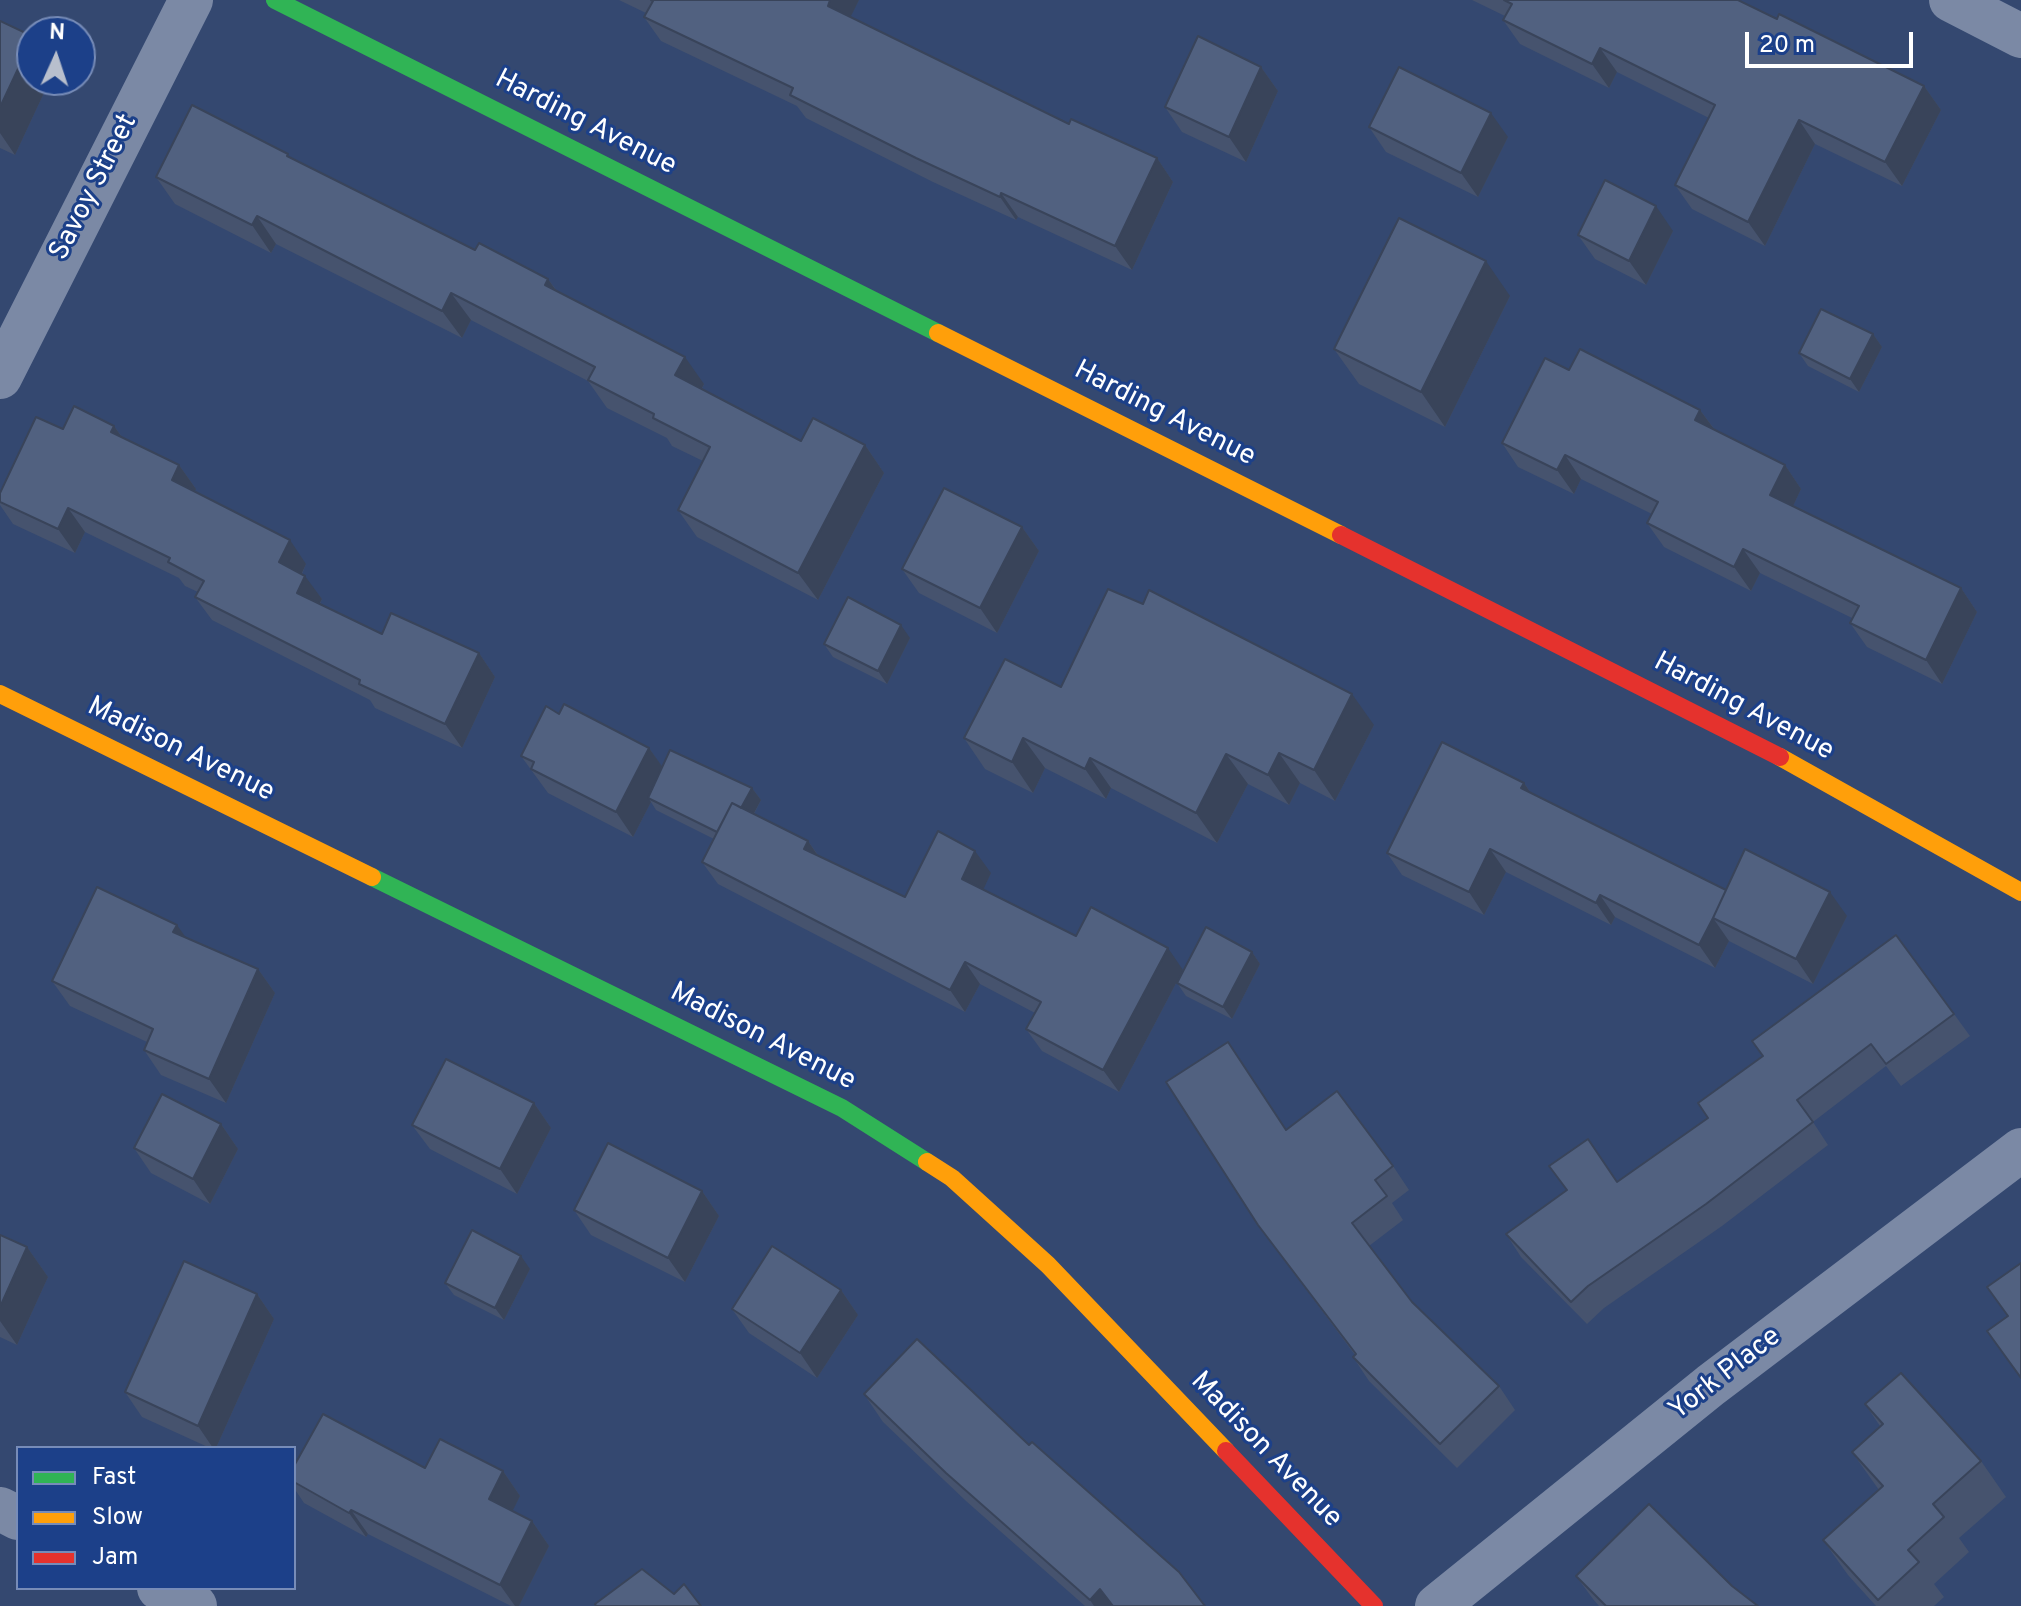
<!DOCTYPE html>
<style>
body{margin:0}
#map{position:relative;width:2021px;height:1606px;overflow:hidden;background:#344870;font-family:Overpass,sans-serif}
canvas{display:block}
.legend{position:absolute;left:16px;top:1446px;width:280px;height:144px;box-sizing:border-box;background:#1c4089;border:2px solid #778cb8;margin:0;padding:10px 14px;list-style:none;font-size:24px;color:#fff}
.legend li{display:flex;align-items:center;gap:16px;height:40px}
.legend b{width:40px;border:2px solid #778cb8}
.north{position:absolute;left:16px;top:16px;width:80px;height:80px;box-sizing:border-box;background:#1c4089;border:2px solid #778cb8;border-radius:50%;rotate:3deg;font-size:22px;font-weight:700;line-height:32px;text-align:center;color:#fff}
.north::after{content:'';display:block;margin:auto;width:28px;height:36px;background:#b8bfcd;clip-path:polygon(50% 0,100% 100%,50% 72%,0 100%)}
.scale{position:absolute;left:1745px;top:32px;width:168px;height:36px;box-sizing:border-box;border:4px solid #fff;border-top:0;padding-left:10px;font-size:24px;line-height:28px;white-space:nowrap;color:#fff;-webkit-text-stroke:6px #1c4089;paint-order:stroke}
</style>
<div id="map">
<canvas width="2021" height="1606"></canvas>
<ul class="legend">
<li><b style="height:10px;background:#30b455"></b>Fast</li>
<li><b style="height:10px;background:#ff9f0a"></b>Slow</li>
<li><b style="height:10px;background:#e5322d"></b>Jam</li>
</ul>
<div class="north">N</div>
<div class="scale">20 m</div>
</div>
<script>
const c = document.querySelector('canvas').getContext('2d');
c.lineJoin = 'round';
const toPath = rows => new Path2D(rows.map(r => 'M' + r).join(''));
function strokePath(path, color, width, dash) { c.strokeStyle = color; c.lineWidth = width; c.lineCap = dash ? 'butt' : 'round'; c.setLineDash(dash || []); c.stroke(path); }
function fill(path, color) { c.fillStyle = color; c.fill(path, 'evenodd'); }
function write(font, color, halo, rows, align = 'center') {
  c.font = font + ' Overpass,sans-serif'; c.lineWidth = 6; c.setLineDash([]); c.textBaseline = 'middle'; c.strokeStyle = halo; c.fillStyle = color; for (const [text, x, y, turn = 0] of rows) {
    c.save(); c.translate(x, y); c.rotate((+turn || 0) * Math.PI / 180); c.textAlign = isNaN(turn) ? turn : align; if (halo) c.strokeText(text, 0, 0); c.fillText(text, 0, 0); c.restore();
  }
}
strokePath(toPath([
 [1951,0,2021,36],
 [0,377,191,0],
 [0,1509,18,1518],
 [159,1588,195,1606],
 [1437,1606,1711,1385,2021,1150]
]), '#7b89a5', 44);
strokePath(toPath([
 [275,0,938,333],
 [372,877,842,1108,927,1162]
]), '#30b455', 18);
strokePath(toPath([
 [938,333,1341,535],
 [0,694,372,877],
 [1780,757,2021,892],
 [927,1162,952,1178,1048,1265,1226,1451]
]), '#ff9f0a', 18);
strokePath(toPath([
 [1341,535,1780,757],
 [1226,1451,1374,1606]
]), '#e5322d', 18);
fill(toPath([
 [619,0,859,0,850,17,1069,124,1157,158,1173,182,1132,270,1018,217,1016,220,933,182,806,118,797,106,661,41,644,17,646,13],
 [1472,0,1738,0,1777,19,1924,86,1941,110,1902,186,1815,144,1765,246,1692,209,1675,185,1709,118,1617,72,1609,88,1520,44,1503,20,1505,16],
 [0,21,32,80,50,80,15,155,0,148],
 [1261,67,1278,91,1246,162,1182,132,1165,107],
 [1369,127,1508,137,1478,197,1386,152],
 [292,159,475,250,548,279,557,291,704,384,702,389,801,441,865,445,884,473,818,600,697,537,678,510,703,461,672,446,667,438,607,408,588,381,471,320,462,338,276,244,271,253,175,204,156,177],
 [1673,231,1646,285,1595,259,1578,235],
 [1510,296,1445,427,1359,384,1334,349],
 [1873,334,1882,347,1859,392,1808,366,1799,353],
 [1569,370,1700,410,1715,430,1785,465,1801,489,1793,506,1961,588,1977,612,1942,684,1867,647,1850,623,1852,618,1760,573,1751,591,1664,547,1647,523,1652,514,1581,479,1574,494,1518,467,1502,443],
 [114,426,122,437,179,465,196,489,194,492,306,564,302,574,322,599,320,604,382,634,479,653,495,677,462,748,375,708,370,700,212,620,195,597,198,592,185,586,179,578,85,532,75,553,13,524,0,505,0,493],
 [1022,527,1039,551,997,633,919,593,902,569],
 [910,638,887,684,833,657,824,644],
 [1061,687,1374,725,1335,801,1300,783,1289,805,1248,784,1217,843,1111,788,1106,799,1045,768,1033,793,985,769,964,738],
 [559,714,649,748,662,767,752,788,761,800,754,814,808,841,818,855,905,897,991,873,983,889,1076,936,1183,970,1119,1092,1042,1051,1026,1029,1035,1013,980,984,965,1012,718,884,702,862,714,839,656,810,651,802,633,837,548,793,521,756],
 [1524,783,1531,793,1726,890,1847,916,1813,984,1729,941,1715,968,1615,917,1611,925,1506,872,1484,915,1402,875,1387,853],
 [186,938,258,969,275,993,226,1103,161,1075,144,1050,147,1042,70,1006,52,981],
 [1252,952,1260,964,1232,1019,1186,996,1177,983],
 [1954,1014,1970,1036,1901,1086,1886,1066,1813,1122,1828,1145,1722,1226,1604,1308,1587,1324,1521,1257,1506,1234,1617,1182,1708,1118,1698,1103],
 [1244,1066,1286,1129,1393,1166,1409,1190,1392,1203,1403,1220,1369,1246,1412,1302,1499,1386,1515,1410,1457,1468,1369,1381,1353,1357,1355,1355,1258,1225],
 [534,1103,551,1128,517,1194,430,1149,412,1125],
 [221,1124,238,1149,210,1204,151,1173,134,1148],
 [702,1191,719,1216,685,1282,591,1235,574,1210],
 [0,1235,27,1247,48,1277,17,1345,0,1337],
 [530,1269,504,1320,454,1295,445,1283],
 [841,1290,858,1315,817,1378,749,1333,732,1309],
 [257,1294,274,1319,216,1448,210,1448,142,1417,125,1392],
 [864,1394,1029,1445,1205,1606,1085,1606,966,1501,883,1422],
 [1865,1404,1981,1461,2006,1497,1959,1538,1969,1552,1934,1584,1944,1597,1934,1606,1876,1606,1848,1575,1823,1540,1879,1490,1852,1452,1880,1426],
 [294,1466,503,1471,520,1496,512,1511,532,1521,549,1546,519,1606,511,1606,368,1534,366,1537,304,1503,294,1488],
 [1576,1576,1732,1586,1758,1606,1599,1606,1593,1599]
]), '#46536e');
fill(toPath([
 [830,0,859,0,844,30,828,6],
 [32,39,32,80,50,80,15,155,0,133,0,107],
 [1600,48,1617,72,1609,88,1592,64],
 [1261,67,1278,91,1246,162,1229,137],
 [1924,86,1941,110,1902,186,1885,162],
 [1491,113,1508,137,1478,197,1461,173],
 [1799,120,1815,144,1765,246,1748,222],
 [1157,158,1173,182,1132,270,1115,246],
 [1001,193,1018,217,1016,220,1000,197],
 [1656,206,1673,231,1646,285,1629,261],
 [257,216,276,244,271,253,252,225],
 [1486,261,1510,296,1445,427,1421,392],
 [548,279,567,306,545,285],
 [451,293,471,320,462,338,442,311],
 [1873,334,1882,347,1859,392,1850,379],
 [685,357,704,384,695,402,675,375],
 [1700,410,1717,433,1695,420],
 [114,426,131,450,111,432],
 [865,445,884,473,818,600,798,573],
 [1565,455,1581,479,1574,494,1557,470],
 [179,465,196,489,188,504,172,480],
 [1785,465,1801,489,1787,519,1770,495],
 [68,508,85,532,75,553,58,529],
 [1022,527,1039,551,997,633,980,608],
 [290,540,306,564,296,586,279,562],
 [1743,549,1760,573,1751,591,1734,567],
 [305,576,322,599,313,616,297,593],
 [1961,588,1977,612,1942,684,1926,660],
 [901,625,910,638,887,684,878,671],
 [479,653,495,677,462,748,445,724],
 [1352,694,1374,725,1335,801,1314,770],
 [1023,738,1045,768,1033,793,1012,762],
 [649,748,666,772,648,798,651,802,633,837,616,812],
 [1279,753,1300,783,1289,805,1268,775],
 [1226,754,1248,784,1217,843,1196,813],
 [1090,758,1111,788,1106,799,1085,769],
 [1524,783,1539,805,1521,788],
 [752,788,761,800,735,849,726,837],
 [808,841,823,863,804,849],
 [1490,849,1506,872,1484,915,1469,892],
 [975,851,991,873,978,901,962,879],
 [1830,892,1847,916,1813,984,1796,959],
 [1600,895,1615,917,1611,925,1596,903],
 [1713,918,1729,941,1715,968,1699,945],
 [177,925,194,949,173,932],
 [1168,948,1183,970,1119,1092,1103,1070],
 [1252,952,1260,964,1232,1019,1223,1007],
 [965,962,980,984,965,1012,950,990],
 [258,969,275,993,226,1103,209,1079],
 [534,1103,551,1128,517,1194,500,1169],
 [221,1124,238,1149,210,1204,193,1179],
 [702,1191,719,1216,685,1282,668,1258],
 [27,1247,48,1277,17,1345,0,1321,0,1307],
 [521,1256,530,1269,504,1320,495,1308],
 [841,1290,858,1315,817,1378,800,1353],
 [257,1294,274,1319,216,1448,213,1448,198,1426],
 [503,1471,520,1496,506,1524,489,1499],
 [351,1510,368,1534,366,1537,349,1513],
 [532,1521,549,1546,519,1606,515,1606,500,1585],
 [1100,1589,1112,1606,1094,1606,1090,1600]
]), '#39445a');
const building = toPath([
 [651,0,830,0,828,6,1069,124,1071,119,1157,158,1115,246,1001,193,1000,197,916,158,790,95,793,88,644,17,653,1,651,0],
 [1504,0,1738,0,1777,19,1779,14,1924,86,1885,162,1799,120,1748,222,1675,185,1715,105,1600,48,1592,64,1503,20,1512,4,1504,0],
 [0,21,32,36,32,39,0,107,0,21],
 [1198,36,1261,67,1229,137,1165,107,1198,36],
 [1399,67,1491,113,1461,173,1369,127,1399,67],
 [192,105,288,154,287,156,475,250,479,243,548,279,545,285,685,357,675,375,801,441,813,418,865,445,798,573,678,510,710,447,653,418,654,414,588,380,595,367,451,293,442,311,257,216,252,225,156,177,192,105],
 [1605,180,1656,206,1629,261,1578,235,1605,180],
 [1399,218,1486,261,1421,392,1334,349,1399,218],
 [1821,309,1873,334,1850,379,1799,353,1821,309],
 [1580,349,1700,410,1695,420,1785,465,1770,495,1961,588,1926,660,1850,623,1859,606,1743,549,1734,567,1647,523,1658,502,1565,455,1557,470,1502,443,1545,358,1569,370,1580,349],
 [74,406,114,426,111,432,179,465,172,480,290,540,279,562,305,576,297,593,382,634,391,613,479,653,445,724,359,684,360,680,195,597,204,581,168,562,170,558,68,508,58,529,0,502,0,493,36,417,63,429,74,406],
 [944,488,1022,527,980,608,902,569,944,488],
 [1108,589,1143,604,1149,590,1352,694,1314,770,1279,753,1268,775,1226,754,1196,813,1090,758,1085,769,1023,738,1012,762,964,738,1005,659,1061,687,1108,589],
 [848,597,901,625,878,671,824,644,848,597],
 [564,704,649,748,616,812,531,769,534,762,521,756,546,706,559,714,564,704],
 [1442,742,1524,783,1521,788,1726,890,1713,918,1699,945,1600,895,1596,903,1490,849,1469,892,1387,853,1442,742],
 [670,750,752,788,741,808,732,803,717,832,648,798,670,750],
 [732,803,808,841,804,849,905,897,938,831,975,851,962,879,1076,936,1091,907,1168,948,1103,1070,1026,1029,1041,1002,965,962,950,990,702,862,732,803],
 [1745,849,1830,892,1796,959,1713,918,1745,849],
 [97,887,177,925,173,932,258,969,209,1079,144,1050,153,1029,52,981,97,887],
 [1206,927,1252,952,1223,1007,1177,983,1206,927],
 [1896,935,1954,1014,1886,1064,1871,1044,1797,1100,1813,1122,1706,1204,1588,1286,1571,1302,1506,1234,1567,1190,1549,1166,1588,1139,1617,1182,1708,1118,1698,1103,1763,1056,1752,1041,1896,935],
 [1228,1042,1286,1130,1337,1091,1393,1166,1375,1180,1387,1196,1352,1223,1412,1302,1499,1386,1440,1444,1353,1357,1356,1354,1258,1225,1166,1082,1228,1042],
 [446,1059,534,1103,500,1169,412,1125,446,1059],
 [162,1094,221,1124,193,1179,134,1148,162,1094],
 [608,1143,702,1191,668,1258,574,1210,608,1143],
 [472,1230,521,1256,495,1308,445,1283,472,1230],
 [0,1235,27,1247,0,1307,0,1235],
 [772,1246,841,1290,800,1353,732,1309,772,1246],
 [184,1261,257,1294,198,1426,125,1392,184,1261],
 [2021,1263,2021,1378,1987,1331,2008,1316,1987,1287,2021,1263],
 [917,1339,1029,1445,1032,1442,1179,1572,1205,1606,1113,1606,1100,1589,1090,1600,946,1473,864,1394,917,1339],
 [1901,1373,1981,1461,1933,1504,1944,1517,1908,1550,1919,1562,1878,1600,1823,1540,1883,1486,1852,1452,1883,1424,1865,1404,1901,1373],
 [323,1414,425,1468,440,1439,503,1471,489,1499,532,1521,500,1585,351,1510,349,1513,294,1482,294,1466,323,1414],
 [1649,1504,1732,1586,1758,1606,1606,1606,1576,1576,1649,1504],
 [642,1569,674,1594,684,1584,701,1606,596,1606,595,1604,642,1569]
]);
fill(building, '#516180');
strokePath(building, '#39445a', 2);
write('28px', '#fff', '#1c4089', [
 ["Harding Avenue",585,124,27],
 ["Savoy Street",95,188,-63],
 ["Harding Avenue",1164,415,27],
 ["Harding Avenue",1743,708,28],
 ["Madison Avenue",180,751,26],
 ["Madison Avenue",762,1038,27],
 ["York Place",1726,1375,-38],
 ["Madison Avenue",1265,1451,46]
]);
</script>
